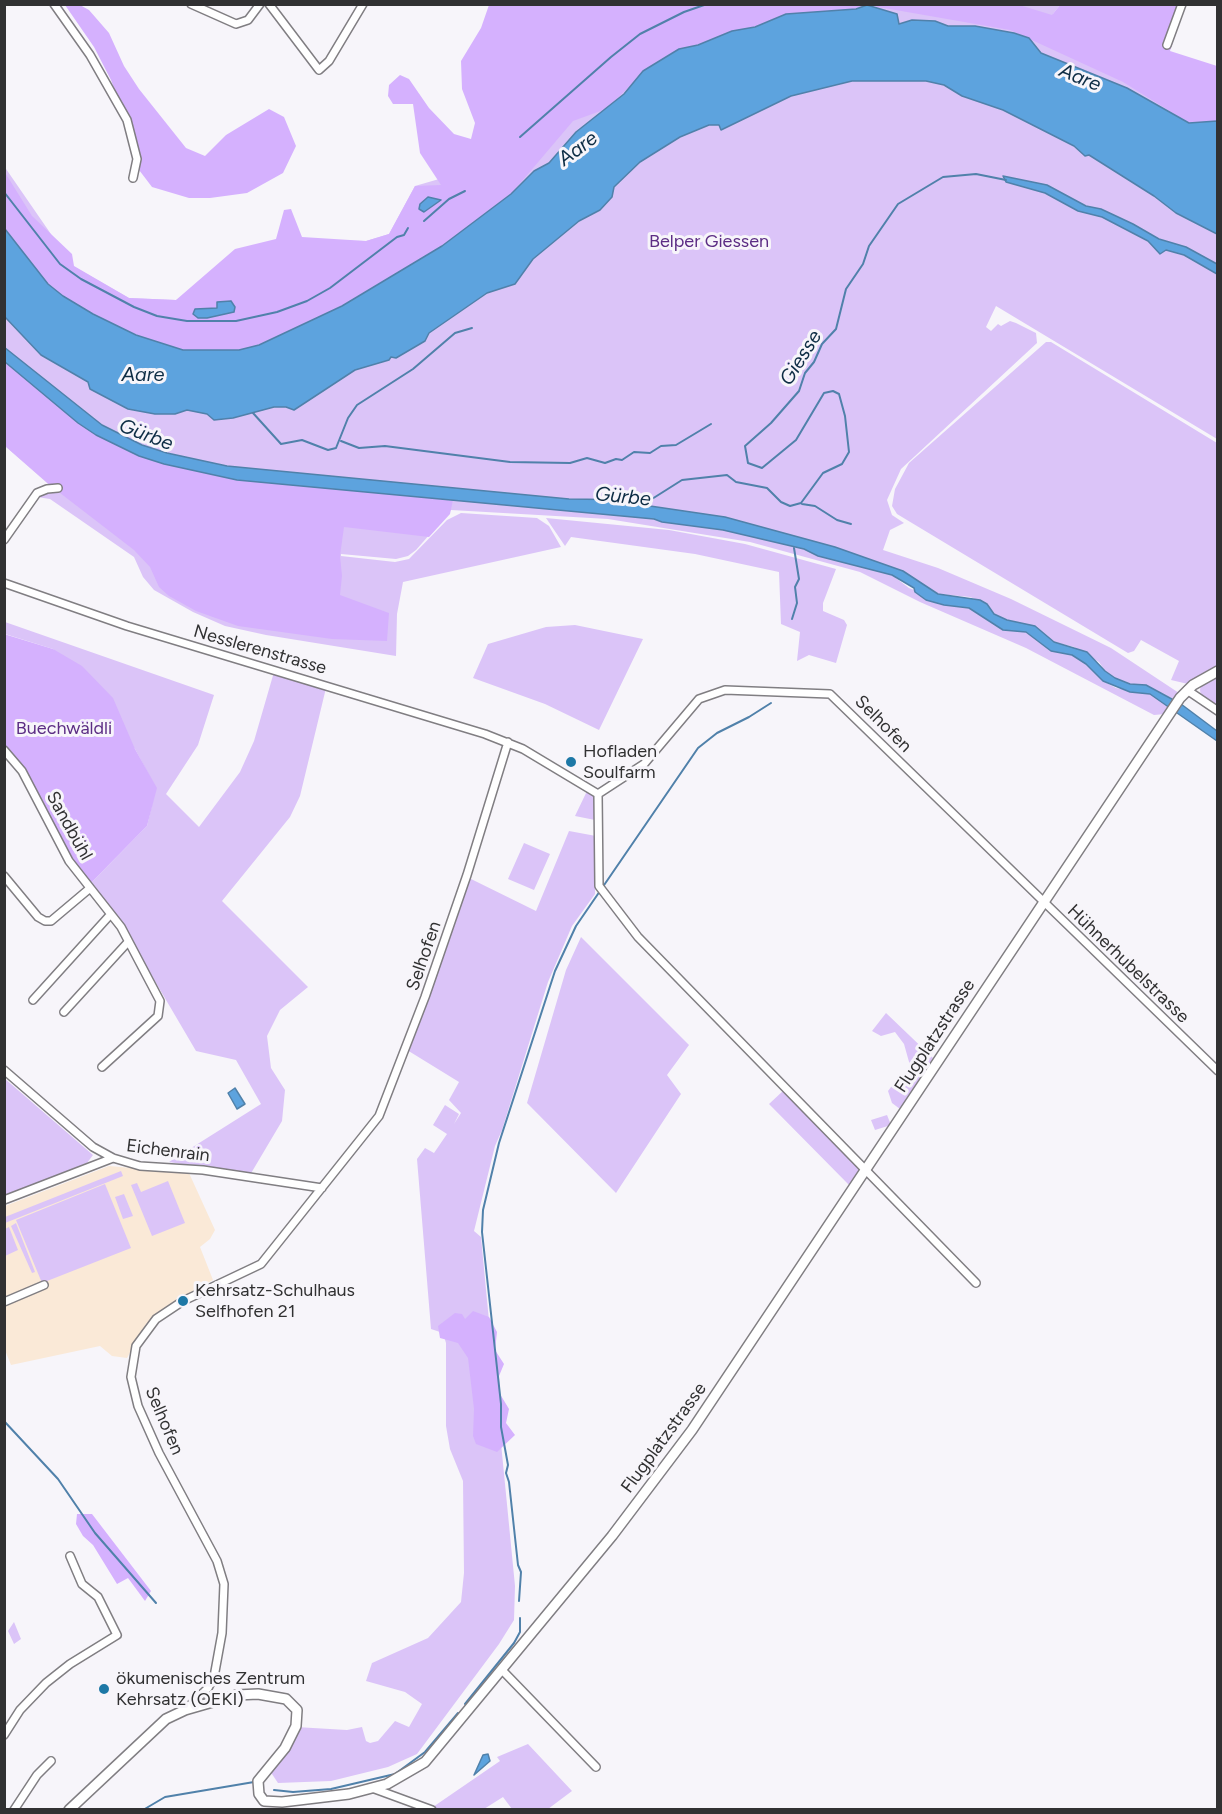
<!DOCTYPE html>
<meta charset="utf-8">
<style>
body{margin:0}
#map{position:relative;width:1222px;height:1814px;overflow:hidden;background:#f7f5fa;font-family:Figtree,sans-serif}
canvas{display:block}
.frame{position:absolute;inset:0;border:6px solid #313132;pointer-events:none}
</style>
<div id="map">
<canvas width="1222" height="1814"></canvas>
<div class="frame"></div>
</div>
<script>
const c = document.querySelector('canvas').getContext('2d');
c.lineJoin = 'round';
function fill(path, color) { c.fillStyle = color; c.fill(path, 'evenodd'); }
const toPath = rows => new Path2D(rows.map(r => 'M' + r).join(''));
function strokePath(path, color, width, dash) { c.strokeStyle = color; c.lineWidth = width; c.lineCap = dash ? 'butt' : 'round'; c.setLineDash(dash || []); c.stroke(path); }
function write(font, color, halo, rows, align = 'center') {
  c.font = font + ' Figtree,sans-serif'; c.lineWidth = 6; c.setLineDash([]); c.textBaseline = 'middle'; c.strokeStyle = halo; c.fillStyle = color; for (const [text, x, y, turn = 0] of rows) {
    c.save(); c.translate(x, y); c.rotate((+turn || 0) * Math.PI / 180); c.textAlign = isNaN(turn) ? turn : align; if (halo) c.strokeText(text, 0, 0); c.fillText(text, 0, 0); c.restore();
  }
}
fill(toPath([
 [109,1166,189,1173,215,1230,210,1239,200,1247,213,1280,173,1302,146,1324,127,1358,112,1356,100,1346,11,1365,5,1350,5,1206]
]), '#fae9d7');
fill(toPath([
 [1010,4,1028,8,1016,5,1060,5,1053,14,1217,72,1217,439,996,306,986,327,991,331,998,324,1001,326,1010,321,1016,323,1036,333,1037,343,901,469,887,500,892,515,904,523,890,530,883,550,938,568,1011,599,1111,648,1179,693,1175,700,1146,685,1130,684,1115,678,1105,671,1099,662,1074,647,1054,642,1035,626,1007,621,994,614,987,604,970,597,938,594,903,571,753,525,744,535,804,549,818,556,892,575,909,588,960,607,969,608,1003,630,1026,632,1051,651,1072,655,1086,664,1103,681,1116,688,1150,694,1170,707,1165,714,1154,715,1026,648,920,602,860,572,750,542,608,519,451,510,416,550,408,556,396,559,341,554,341,556,395,562,409,559,447,520,461,513,537,518,549,526,561,547,403,582,397,614,396,656,266,635,225,626,193,612,154,590,143,577,134,557,50,499,37,497,55,490,5,446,4,166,73,266,129,298,176,300,277,239,366,241,389,234,415,186,484,166,563,5],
 [1046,342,1051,342,1217,443,1217,667,1188,684,1171,680,1179,661,1141,640,1134,651,1128,653,897,514,892,506,895,489,909,463],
 [546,518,669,530,745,544,836,569,823,603,823,611,844,620,847,625,836,663,809,655,797,661,800,632,781,624,779,572,695,554,571,537,565,546],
 [5,622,214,695,198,745,166,794,199,827,240,772,254,741,274,672,326,688,300,796,290,817,222,901,308,987,280,1010,267,1036,271,1068,285,1090,282,1121,250,1175,169,1162,261,1104,236,1060,196,1051,122,925,89,885,147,826,156,788,135,749,53,649,5,634],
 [575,625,643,639,599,730,545,704,473,678,488,644,546,627],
 [1217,675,1217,708,1201,696,1200,690,1201,685],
 [587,791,595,797,595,820,575,816],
 [569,831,596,836,595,894,572,926,548,982,502,1130,495,1146,474,1231,481,1237,486,1290,515,1586,514,1620,499,1644,417,1754,388,1767,331,1781,278,1783,268,1768,296,1727,347,1730,362,1727,366,1741,370,1743,378,1741,395,1721,409,1727,422,1704,405,1692,366,1681,372,1663,428,1638,461,1602,464,1573,463,1481,450,1449,446,1426,446,1343,443,1333,431,1329,417,1159,425,1148,434,1153,447,1134,433,1125,445,1105,459,1114,454,1124,461,1113,449,1100,459,1082,407,1050,469,878,536,911],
 [524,843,550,854,534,890,508,879],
 [581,937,689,1045,667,1075,681,1094,616,1193,527,1103,566,970],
 [886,1013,933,1058,900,1109,892,1103,888,1091,897,1079,911,1069,904,1044,895,1032,881,1036,872,1031],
 [4,1078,93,1155,87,1163,5,1196],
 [784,1090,857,1165,860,1173,851,1187,769,1104],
 [887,1115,891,1125,875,1130,871,1120],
 [121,1171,123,1176,5,1223,5,1217],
 [168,1181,185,1223,152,1236,131,1185,137,1183,141,1192],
 [105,1184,131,1248,42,1283,16,1220],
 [124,1194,133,1216,123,1219,115,1197],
 [16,1223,35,1272,32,1273,11,1226],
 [9,1227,18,1250,5,1256,5,1229],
 [14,1622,21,1639,14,1644,8,1631],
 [528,1744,572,1791,548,1809,512,1809,503,1797,484,1809,430,1809,500,1761,497,1757]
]), '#dbc4f8');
fill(toPath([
 [1016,4,1052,15,1060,5,1185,5,1170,51,1217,66,1217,121,1189,123,1123,82,1010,30,867,5,856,9,786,14,754,27,732,31,698,45,679,49,653,64,606,109,573,121,511,194,442,246,342,306,259,345,239,350,183,350,136,335,93,314,63,296,48,284,5,229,4,171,32,216,72,254,74,266,129,298,176,300,235,249,276,239,284,210,291,209,302,237,366,241,389,234,415,186,441,185,420,153,413,104,393,104,388,96,389,85,400,75,409,79,429,108,454,134,471,139,475,123,462,89,461,61,481,28,489,5],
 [65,5,80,5,89,10,109,33,124,66,139,89,186,148,205,156,226,135,269,109,284,117,296,146,283,173,247,193,210,198,189,198,152,187,136,166,130,133,111,80,94,47],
 [4,362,96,435,139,456,164,464,237,480,453,500,450,514,429,537,344,527,340,556,342,576,340,595,389,613,387,641,332,639,238,626,196,611,169,596,159,587,150,567,134,550,51,486,5,446],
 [4,634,53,649,82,666,113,698,135,749,157,788,147,826,89,885,5,746],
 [473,1311,489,1317,497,1332,495,1350,504,1364,499,1376,500,1394,509,1409,506,1423,515,1435,497,1452,476,1444,473,1436,474,1409,468,1358,458,1343,440,1338,438,1326,455,1313,462,1314,465,1319],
 [77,1514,92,1514,151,1591,145,1601,128,1578,117,1584,93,1545,83,1536,76,1524]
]), '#d5b1fe');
const water = toPath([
 [867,5,897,14,899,24,912,20,935,21,948,26,975,26,1014,33,1029,38,1041,53,1127,88,1189,123,1217,121,1217,234,1176,213,1154,196,1089,155,1085,156,1074,146,1003,110,962,96,944,85,926,81,852,81,791,96,721,130,719,125,709,125,680,137,640,162,614,187,612,197,600,210,579,221,533,259,515,284,487,293,429,333,425,341,396,358,391,357,389,360,355,370,294,410,286,407,274,407,233,418,214,420,207,414,187,410,175,414,155,414,128,409,90,389,88,382,41,355,5,317,5,229,48,284,63,296,93,314,136,335,183,350,239,350,259,345,342,306,442,246,511,194,534,171,549,163,576,132,624,94,643,71,679,49,698,45,732,31,755,27,786,14,856,9,867,5],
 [1003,176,1047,185,1086,206,1101,209,1133,224,1159,239,1186,247,1217,264,1217,274,1184,255,1166,250,1160,254,1148,241,1102,217,1078,211,1045,193,1006,182,1003,176],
 [428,197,441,200,424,212,419,209,420,204,428,197],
 [231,301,235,307,234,312,207,318,198,318,193,314,195,309,217,308,217,302,231,301],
 [4,347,102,425,142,445,167,453,227,466,569,499,639,500,650,506,725,517,835,547,903,571,938,594,980,600,987,604,994,614,1007,620,1035,626,1054,642,1087,652,1105,671,1115,678,1130,684,1146,685,1181,704,1217,731,1217,741,1150,694,1130,692,1103,681,1086,664,1072,655,1051,651,1026,632,1003,630,969,608,944,605,926,600,915,592,914,588,892,575,818,556,804,549,723,530,662,522,654,519,237,480,164,464,139,456,96,435,78,423,5,362,4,347],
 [235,1088,245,1104,237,1109,228,1093,235,1088],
 [488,1754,490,1761,474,1775,483,1755,488,1754]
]);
fill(water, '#5da3de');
strokePath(water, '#5081aa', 1.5);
strokePath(toPath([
 [520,137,611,57,640,34,684,12,707,4],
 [4,192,60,264,81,279,134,307,157,316,187,321,236,321,277,312,307,301,330,288,397,237,404,235,408,228],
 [424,221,449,199,465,191],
 [253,413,281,444,302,440,328,450,336,448,348,418,357,405,413,369,455,333,472,328],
 [341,441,359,448,385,446,510,462,570,463,587,458,605,463,616,459,622,460,634,452,650,453,661,446,676,445,711,424],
 [644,504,682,480,727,475,736,482,767,488,781,502,790,506,801,503,823,473,842,464,849,452,845,416,839,394,833,391,824,393,796,440,762,468,748,463,745,446,771,423,799,391,805,373,814,362,822,344,836,329,846,289,863,264,869,246,898,204,943,177,976,174,1006,180],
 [802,504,815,506,837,520,851,524],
 [792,619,797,603,795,587,799,579,794,548],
 [4,1421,58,1479,95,1533,156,1603],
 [519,1601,521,1572,518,1565,509,1482,506,1473,508,1465,501,1427,501,1404,482,1232,483,1210,499,1143,555,971,576,926,698,748,717,733,749,717,771,703],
 [465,1704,514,1643,520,1632,520,1618],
 [274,1790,293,1792,331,1789,395,1774,425,1752,458,1713],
 [143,1810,165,1797,254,1782]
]), '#5081aa', 2);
const minor = toPath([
 [54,4,90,55,127,120,137,159,133,178],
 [191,4,236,24,248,20,260,4],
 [269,4,319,70,329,61,363,4],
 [1167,45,1182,4],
 [4,540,37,493,47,489,58,488],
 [4,583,127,626,485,734,523,749,598,794],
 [1187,690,1218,711],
 [4,750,22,771,69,861,121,927,160,1001,158,1016,102,1067],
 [598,794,644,764,699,699,725,690,830,694,1218,1071],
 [598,794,599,886,638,937,976,1283],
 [4,876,38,917,45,921,51,921,89,889],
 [33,1000,110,915],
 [64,1012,128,942],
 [4,1070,93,1147,113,1158,140,1166,203,1170,322,1188],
 [4,1200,113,1158],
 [4,1302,44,1285],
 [502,1670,596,1767],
 [185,1710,208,1688,214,1677,222,1633,224,1584,217,1561,159,1453,138,1406,131,1377,136,1346,156,1319,183,1301,261,1264,379,1116,425,997,467,875,508,742],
 [4,1735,20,1710,46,1683,70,1664,117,1635,98,1597,82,1584,70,1556],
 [372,1788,432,1810],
 [14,1810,37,1775,51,1761]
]);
const tertiary = toPath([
 [69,1810,166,1719,185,1710,237,1695,258,1694,286,1699,297,1710,296,1726,285,1748,258,1781,259,1794,264,1801,282,1802,349,1794,387,1784,425,1762,612,1536,692,1430,1180,698,1193,685,1218,671]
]);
strokePath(minor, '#807e82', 10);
strokePath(tertiary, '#807e82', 12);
strokePath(minor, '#fff', 7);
strokePath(tertiary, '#fff', 9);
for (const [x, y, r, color] of [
 [571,762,6,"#1d78a6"],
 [183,1301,6,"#1d78a6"],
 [104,1689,6,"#1d78a6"]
]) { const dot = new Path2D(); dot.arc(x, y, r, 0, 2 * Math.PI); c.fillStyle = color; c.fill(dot); strokePath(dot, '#f7f5fa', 2); }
write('18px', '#5c2d84', '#f7f5fa', [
 ["Belper Giessen",709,242],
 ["Buechwäldli",64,729]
]);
write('18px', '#313132', '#f7f5fa', [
 ["Nesslerenstrasse",260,650,16],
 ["Selhofen",883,724,45],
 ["Sandbühl",69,826,61],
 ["Selhofen",424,956,-71],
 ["Hühnerhubelstrasse",1128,964,44],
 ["Flugplatzstrasse",935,1036,-57],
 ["Eichenrain",168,1151,7],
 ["Selhofen",164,1421,67],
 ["Flugplatzstrasse",664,1438,-54]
]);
write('18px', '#313132', '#f7f5fa', [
 ["Hofladen",583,752],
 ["Soulfarm",583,773],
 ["Kehrsatz-Schulhaus",195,1291],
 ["Selfhofen 21",195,1312],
 ["ökumenisches Zentrum",116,1679],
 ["Kehrsatz (OEKI)",116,1700]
], 'left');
write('italic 20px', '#0e2d45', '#f7f5fa', [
 ["Aare",1080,78,22],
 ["Aare",578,149,-37],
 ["Giesse",801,358,-58],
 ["Aare",143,375],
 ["Gürbe",146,435,21],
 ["Gürbe",623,497,6]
]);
</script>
